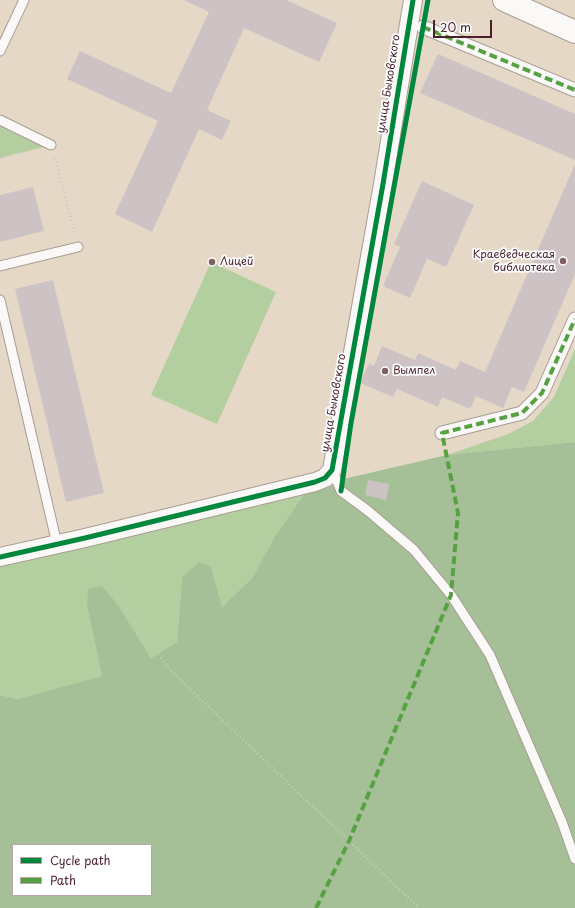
<!DOCTYPE html>
<meta charset="utf-8">
<style>
body{margin:0}
#map{position:relative;width:575px;height:908px;overflow:hidden;background:#e5d8c7;font-family:"Playpen Sans",sans-serif}
canvas{display:block}
.legend{position:absolute;left:12px;top:844px;width:140px;height:52px;box-sizing:border-box;background:#fff;border:1px solid #b7a5aa;margin:0;padding:5px 7px;list-style:none;font-size:12px;color:#4a1f2b}
.legend li{display:flex;align-items:center;gap:8px;height:20px}
.legend b{width:20px;border:1px solid #b7a5aa}
.scale{position:absolute;left:433px;top:20px;width:59px;height:18px;box-sizing:border-box;border:2px solid #4a1f2b;border-top:0;padding-left:5px;font-size:12px;line-height:14px;white-space:nowrap;color:#4a1f2b;-webkit-text-stroke:3px #fff;paint-order:stroke}
</style>
<div id="map">
<canvas width="575" height="908"></canvas>
<ul class="legend">
<li><b style="height:5px;background:#00873e"></b>Cycle path</li>
<li><b style="height:5px;background:#56a243"></b>Path</li>
</ul>
<div class="scale">20 m</div>
</div>
<script>
const c = document.querySelector('canvas').getContext('2d');
c.lineJoin = 'round';
function fill(path, color) { c.fillStyle = color; c.fill(path, 'evenodd'); }
const toPath = rows => new Path2D(rows.map(r => 'M' + r).join(''));
function strokePath(path, color, width, dash) { c.strokeStyle = color; c.lineWidth = width; c.lineCap = dash ? 'butt' : 'round'; c.setLineDash(dash || []); c.stroke(path); }
function write(font, color, halo, rows, align = 'center') {
  c.font = font + ' "Playpen Sans",sans-serif'; c.lineWidth = 3.5; c.setLineDash([]); c.textBaseline = 'middle'; c.strokeStyle = halo; c.fillStyle = color; for (const [text, x, y, turn = 0] of rows) {
    c.save(); c.translate(x, y); c.rotate((+turn || 0) * Math.PI / 180); c.textAlign = isNaN(turn) ? turn : align; if (halo) c.strokeText(text, 0, 0); c.fillText(text, 0, 0); c.restore();
  }
}
fill(toPath([
 [0,120,51,145,0,158],
 [211,262,276,292,217,424,151,395],
 [575,349,575,442,447,455,508,434,533,421,554,397],
 [309,487,275,536,252,578,221,608,182,577,177,642,151,658,120,608,87,606,102,676,17,699,0,695,0,565]
]), '#b4cf9f');
fill(toPath([
 [575,442,575,908,0,908,0,695,17,699,102,676,87,606,88,589,102,586,120,608,151,658,177,642,182,577,199,562,211,567,222,607,252,578,275,536,309,487,447,455],
 [13,845,151,845,151,895,13,895]
]), '#a5c096');
fill(toPath([
 [184,0,286,0,337,23,319,62,244,28,207,110,231,121,222,140,199,129,152,232,115,214,158,121,67,79,80,51,171,93,209,12],
 [438,54,575,114,575,160,420,93],
 [575,164,575,274,524,392,512,387,503,408,476,396,470,409,442,397,438,407,397,389,393,397,360,383,369,364,374,366,382,346,415,360,418,353,456,370,460,361,485,372],
 [422,181,474,205,446,267,427,259,410,298,383,286,400,247,394,244],
 [33,187,44,231,0,242,0,195],
 [53,280,104,493,66,502,15,289],
 [368,480,389,484,386,500,365,495]
]), '#cec3c4');
const service = toPath([
 [0,51,24,0],
 [0,120,51,145],
 [0,266,78,247],
 [0,300,57,544],
 [332,470,341,491,367,510,414,550,451,595,490,655,562,822,575,859]
]);
const pedestrian = toPath([
 [423,27,575,90],
 [442,433,522,413,542,393,575,319]
]);
const minor = toPath([
 [0,557,85,538,315,482,325,478,332,470,383,184,413,0]
]);
const secondary = toPath([
 [504,0,575,32]
]);
strokePath(service, '#a99c94', 11);
strokePath(pedestrian, '#a99c94', 15);
strokePath(minor, '#a99c94', 20);
strokePath(secondary, '#a99c94', 24);
strokePath(toPath([
 [0,158,29,151],
 [55,158,75,234],
 [92,555,99,571,170,670,419,908]
]), '#cdc7c4', 2.5, [1, 3]);
strokePath(service, '#fbf9f7', 9);
strokePath(pedestrian, '#fbf9f7', 13);
strokePath(minor, '#fbf9f7', 18);
strokePath(secondary, '#fbf9f7', 22);
strokePath(toPath([
 [423,27,575,90],
 [316,908,349,841,451,595,458,513,442,433,522,413,542,393,575,319]
]), '#56a243', 4, [8, 4]);
strokePath(toPath([
 [341,491,351,423,428,0],
 [0,557,85,538,315,482,325,478,332,470,383,184,413,0]
]), '#00873e', 5);
for (const [x, y, r, color] of [
 [563,261,4,"#806062"],
 [212,262,4,"#806062"],
 [385,371,4,"#806062"]
]) { const dot = new Path2D(); dot.arc(x, y, r, 0, 2 * Math.PI); c.fillStyle = color; c.fill(dot); strokePath(dot, '#fff', 1.5); }
write('11px', '#4a1f2b', '#fff', [
 ["улица Быковского",389,84,-81],
 ["улица Быковского",334,403,-80]
]);
write('11px', '#4a1f2b', '#fff', [
 ["Краеведческая",555,255,"right"],
 ["библиотека",555,268,"right"],
 ["Лицей",220,262],
 ["Вымпел",393,371]
], 'left');
</script>
